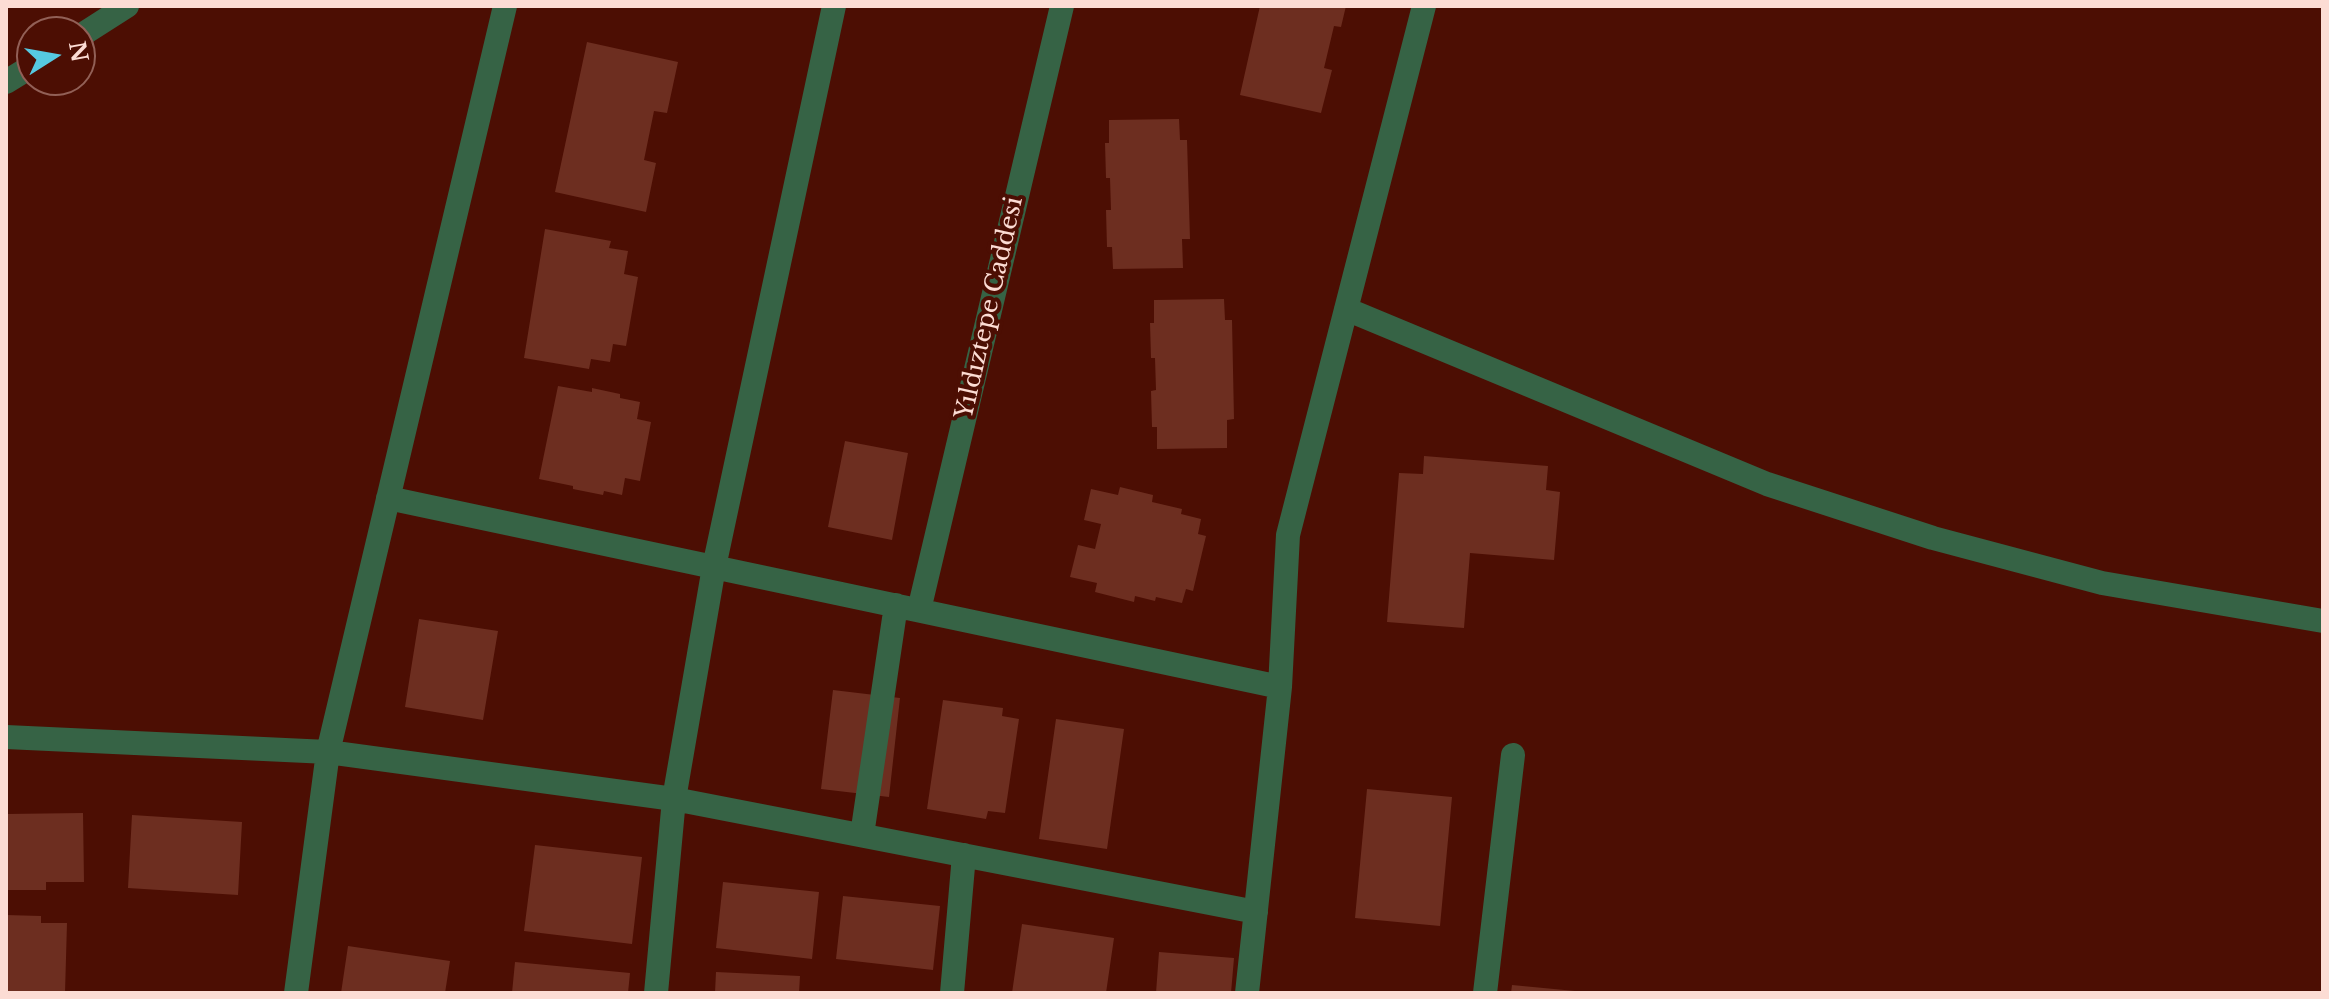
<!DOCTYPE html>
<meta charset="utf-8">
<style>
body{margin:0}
#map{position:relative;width:2329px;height:999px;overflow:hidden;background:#4c0e03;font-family:"Libre Baskerville",serif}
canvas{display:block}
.frame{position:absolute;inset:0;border:8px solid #fcdcd4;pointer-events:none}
.north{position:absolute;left:16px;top:16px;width:80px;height:80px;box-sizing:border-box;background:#4c0e03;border:2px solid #926057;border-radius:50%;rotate:79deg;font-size:22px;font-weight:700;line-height:32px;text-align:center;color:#fcdcd4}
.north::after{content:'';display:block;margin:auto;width:28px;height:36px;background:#56c9e1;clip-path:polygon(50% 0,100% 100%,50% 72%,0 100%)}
</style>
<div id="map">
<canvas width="2329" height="999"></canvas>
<div class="frame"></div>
<div class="north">N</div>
</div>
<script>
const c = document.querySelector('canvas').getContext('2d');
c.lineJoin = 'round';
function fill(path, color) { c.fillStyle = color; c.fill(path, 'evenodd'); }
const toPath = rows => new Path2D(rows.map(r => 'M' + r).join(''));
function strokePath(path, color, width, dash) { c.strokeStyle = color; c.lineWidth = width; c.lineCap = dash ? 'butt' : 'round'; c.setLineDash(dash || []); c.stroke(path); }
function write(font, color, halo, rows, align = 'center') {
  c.font = font + ' "Libre Baskerville",serif'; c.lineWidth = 8; c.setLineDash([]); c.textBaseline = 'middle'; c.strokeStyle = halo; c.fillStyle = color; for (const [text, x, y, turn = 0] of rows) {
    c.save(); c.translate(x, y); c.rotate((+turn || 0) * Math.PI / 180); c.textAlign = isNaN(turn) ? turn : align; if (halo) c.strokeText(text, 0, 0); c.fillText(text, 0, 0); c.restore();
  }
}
fill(toPath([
 [1260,6,1346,6,1341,27,1334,26,1324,68,1332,70,1321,113,1240,95],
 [587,42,678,62,667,113,654,111,644,160,656,163,646,212,555,192],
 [1179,119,1180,140,1187,140,1190,239,1182,239,1183,268,1113,269,1112,247,1107,247,1106,210,1111,210,1110,178,1106,178,1105,143,1109,143,1109,120],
 [545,229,611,241,609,248,628,251,624,274,638,277,626,346,613,344,610,362,591,359,589,369,524,358],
 [1224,299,1225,320,1232,320,1234,419,1227,420,1227,448,1157,449,1157,427,1152,427,1151,391,1156,390,1155,358,1151,358,1150,323,1154,323,1154,300],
 [558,386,592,392,592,388,620,394,620,398,640,402,637,419,651,422,640,481,625,478,622,495,604,491,603,495,573,489,573,486,539,479],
 [845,441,908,453,892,540,828,527],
 [1424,456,1548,466,1546,490,1560,492,1554,560,1470,553,1464,628,1387,622,1399,473,1423,474],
 [1120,487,1153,495,1152,502,1182,509,1181,514,1201,519,1198,534,1206,536,1193,591,1186,589,1182,603,1156,597,1155,601,1135,596,1134,602,1095,592,1097,583,1070,577,1078,545,1095,549,1101,524,1084,520,1091,489,1118,495],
 [419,619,498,631,483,720,405,707],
 [833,690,900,698,889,797,821,789],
 [943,700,1003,708,1002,716,1019,719,1005,813,988,811,986,819,927,809],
 [1056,719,1124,729,1107,849,1039,839],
 [1367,789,1452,797,1440,926,1355,918],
 [83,813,84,882,46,882,46,890,6,890,6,814],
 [132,815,242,822,238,895,128,888],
 [535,845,642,857,632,944,524,931],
 [723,882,819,892,812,959,716,948],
 [843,896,940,906,933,970,836,959],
 [6,915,41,916,41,923,67,923,65,993,6,993],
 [1022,924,1114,938,1106,993,1012,993],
 [348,946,450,961,445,993,341,993],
 [1159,952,1234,958,1231,993,1156,993],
 [515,962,630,973,628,993,512,993],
 [716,972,800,976,799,993,715,993],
 [1512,985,1575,991,1575,993,1511,993]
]), '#6d2e20');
strokePath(toPath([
 [80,36,127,6],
 [6,82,32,66],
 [1346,309,1767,484,1933,538,2102,583,2323,621],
 [388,498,1280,687,1247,993],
 [919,610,1062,6],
 [1280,687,1288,535,1424,6],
 [6,737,328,752,674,799,1256,912],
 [862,835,896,605],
 [296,993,328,752,505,6],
 [656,993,674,799,714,567,834,6],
 [952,993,964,855],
 [1485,993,1513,755]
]), '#366345', 24);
write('24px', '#fcdcd4', '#4c0e03', [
 ["Yıldıztepe Caddesi",990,308,-77]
]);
</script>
